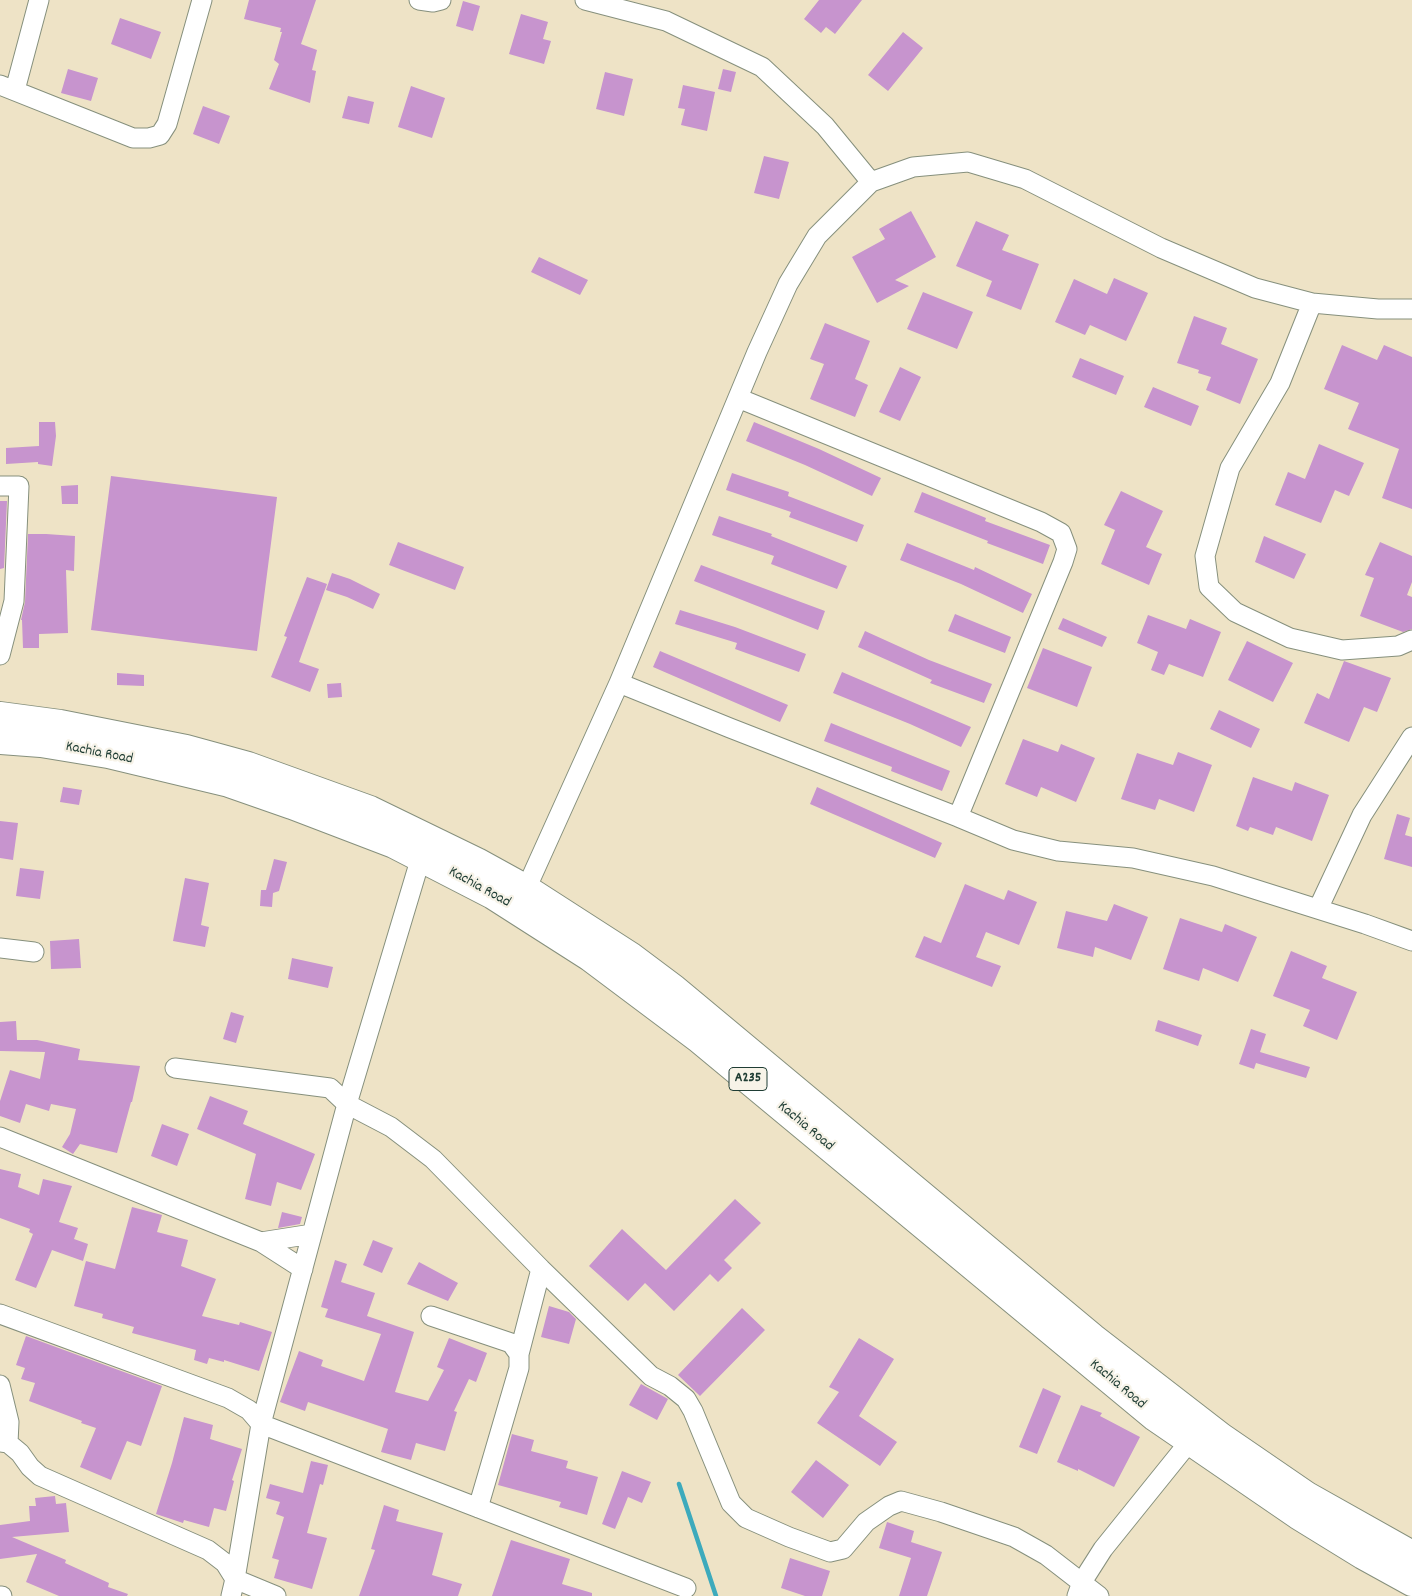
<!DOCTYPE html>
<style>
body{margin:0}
canvas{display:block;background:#eee3c6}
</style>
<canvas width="1412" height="1596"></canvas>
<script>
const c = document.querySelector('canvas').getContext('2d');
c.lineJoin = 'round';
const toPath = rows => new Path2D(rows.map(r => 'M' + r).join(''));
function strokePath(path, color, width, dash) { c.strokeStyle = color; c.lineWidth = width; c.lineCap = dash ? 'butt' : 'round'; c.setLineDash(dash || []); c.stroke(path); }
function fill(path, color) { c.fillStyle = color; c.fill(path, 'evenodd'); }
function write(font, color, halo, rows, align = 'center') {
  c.font = font + ' Dekko,sans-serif'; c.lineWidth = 4.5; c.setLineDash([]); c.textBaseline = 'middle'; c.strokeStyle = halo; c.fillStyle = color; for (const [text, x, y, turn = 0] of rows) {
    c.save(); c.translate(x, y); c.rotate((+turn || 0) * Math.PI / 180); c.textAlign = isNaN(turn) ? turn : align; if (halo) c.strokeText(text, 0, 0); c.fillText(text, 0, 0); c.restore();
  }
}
strokePath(toPath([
 [679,1484,716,1596]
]), '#3daabc', 4.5);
fill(toPath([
 [249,0,316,0,301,44,317,50,312,70,316,71,310,103,269,89,279,64,274,60,282,32,280,32,281,28,244,19],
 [819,0,862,0,835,34,826,27,821,33,804,19],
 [463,1,480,6,473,31,456,26],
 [521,14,548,22,543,39,551,41,544,64,509,54],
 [120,18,161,32,151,59,111,44],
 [903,32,923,48,888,91,868,75],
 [68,69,98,78,91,101,61,93],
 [723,69,736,72,731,92,718,89],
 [605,72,633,79,624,116,596,109],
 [683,85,715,92,707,131,681,125,685,109,678,108],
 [411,86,445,98,432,138,398,127],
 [348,96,374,102,369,124,342,118],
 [203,106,230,116,219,144,193,134],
 [764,156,789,162,779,199,754,193],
 [911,211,936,257,895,280,909,286,877,303,852,257,885,239,879,229],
 [976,221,1009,235,1002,250,1039,264,1021,310,986,296,992,281,956,266],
 [539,257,588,280,580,295,531,272],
 [1114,278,1148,293,1126,341,1090,325,1085,335,1055,322,1074,279,1107,294],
 [923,292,973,312,957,349,907,329],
 [1194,316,1227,328,1221,344,1258,359,1240,404,1206,390,1211,377,1198,373,1199,370,1177,363],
 [825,323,870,341,855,379,868,385,855,417,810,399,824,364,810,359],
 [1342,345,1377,360,1384,345,1412,357,1412,509,1382,498,1399,449,1348,429,1359,403,1324,389],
 [1080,358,1124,376,1116,395,1072,377],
 [900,367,921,377,900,421,879,412],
 [1153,387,1199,406,1191,426,1144,407],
 [39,422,55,422,56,436,52,466,38,464,38,462,6,464,6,448,39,446],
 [754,422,819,449,881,478,872,496,805,465,746,441],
 [1319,444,1364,463,1349,496,1335,490,1321,523,1275,505,1288,472,1305,479],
 [732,473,789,492,788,496,864,525,857,542,789,517,791,512,726,490],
 [111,476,277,497,257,651,91,630],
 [78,485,78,504,62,504,61,486],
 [1121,491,1163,511,1146,547,1162,554,1149,585,1101,564,1115,530,1104,525],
 [922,492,986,518,985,521,1050,545,1043,564,987,543,988,541,914,512],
 [0,501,7,501,4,568,0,569],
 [719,516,772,534,771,536,847,566,837,589,771,564,774,556,712,535],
 [28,534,46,534,75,536,74,571,66,570,68,633,39,634,39,648,23,648,22,620,21,620,25,602],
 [1264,536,1306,554,1294,579,1255,562],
 [398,542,464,567,455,590,389,565],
 [1380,542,1412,556,1412,582,1407,595,1412,597,1412,629,1403,632,1360,616,1374,578,1365,575],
 [907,543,974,570,975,567,1032,594,1023,613,961,584,900,560],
 [701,565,825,611,818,630,694,581],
 [332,573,350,579,380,594,373,609,347,597,326,590],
 [307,577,327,584,299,662,319,669,310,692,271,677,287,637,284,636],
 [680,610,735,627,806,654,799,672,735,649,737,643,675,624],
 [955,614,1011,637,1005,653,948,631],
 [1148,615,1186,629,1190,619,1221,632,1203,677,1169,664,1164,675,1151,670,1158,652,1137,643],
 [1063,618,1107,637,1102,647,1058,629],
 [865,631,929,660,992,684,984,703,930,683,932,680,858,647],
 [1247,641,1293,663,1273,702,1228,680],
 [1043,648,1092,667,1077,707,1027,688],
 [660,651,788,705,780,722,653,667],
 [1344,661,1391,678,1377,712,1364,707,1349,742,1304,723,1317,693,1329,699],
 [842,672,971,727,961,747,910,724,833,693],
 [117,673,144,675,144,686,117,685],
 [341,683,342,697,328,698,327,684],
 [1219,710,1260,729,1251,748,1210,729],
 [831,723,950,771,942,791,891,771,892,767,824,741],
 [1023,739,1058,752,1061,744,1095,758,1076,802,1041,787,1037,797,1005,784],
 [1178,752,1212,765,1194,812,1159,799,1155,810,1121,799,1137,753,1173,765],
 [1253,777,1292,791,1295,782,1329,795,1312,841,1276,827,1273,835,1250,827,1248,831,1236,826],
 [63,787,82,790,79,805,60,802],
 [817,787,942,843,935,858,810,804],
 [1397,814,1410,818,1405,835,1412,837,1412,867,1384,859],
 [0,821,18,823,13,860,0,858],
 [274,859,287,862,279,891,273,893,272,907,260,906,261,890,266,890],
 [20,868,44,871,40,899,16,896],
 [185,878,209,883,201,925,209,927,205,947,173,941],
 [965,884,1004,900,1008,890,1037,902,1019,945,986,932,976,957,1001,966,992,987,915,957,924,936,941,943],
 [1114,904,1148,917,1131,960,1095,947,1093,957,1057,948,1066,911,1107,921],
 [1180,918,1222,932,1225,924,1257,937,1238,982,1203,968,1199,981,1163,969],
 [79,939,81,968,51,969,50,941],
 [1291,951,1327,966,1322,978,1357,992,1337,1040,1303,1026,1310,1010,1273,996],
 [292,958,333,967,328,988,288,979],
 [231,1012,244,1016,236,1043,223,1039],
 [1158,1020,1202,1035,1198,1046,1155,1031],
 [16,1021,17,1040,37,1040,80,1049,78,1060,140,1066,132,1102,131,1102,117,1153,80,1144,73,1154,62,1147,70,1134,76,1109,51,1104,49,1111,26,1104,20,1123,0,1116,0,1101,10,1070,40,1079,45,1052,0,1051,0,1022],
 [1251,1029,1266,1034,1260,1052,1310,1067,1306,1078,1256,1063,1254,1069,1239,1064],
 [210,1096,248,1111,243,1124,315,1154,301,1190,277,1182,271,1206,245,1199,256,1154,197,1129],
 [162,1124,189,1134,177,1166,151,1156],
 [0,1169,21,1174,18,1187,39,1195,43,1179,72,1186,59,1222,78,1228,74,1239,88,1244,83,1261,52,1250,36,1288,15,1280,33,1234,29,1232,30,1229,0,1218],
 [735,1199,761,1223,724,1260,732,1268,718,1282,710,1274,674,1311,645,1283,628,1301,589,1266,622,1229,666,1270],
 [132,1207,162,1215,157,1232,188,1240,181,1266,216,1279,202,1316,239,1325,240,1322,272,1332,259,1371,224,1360,224,1362,209,1358,207,1364,194,1360,196,1350,132,1333,134,1327,102,1318,103,1314,74,1306,86,1261,115,1269],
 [282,1212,302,1217,300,1224,278,1228],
 [373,1240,393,1248,382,1273,363,1265],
 [335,1260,347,1264,341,1282,375,1293,367,1316,414,1332,395,1392,428,1401,444,1370,437,1367,449,1338,487,1353,476,1382,469,1379,454,1411,457,1412,445,1451,416,1443,411,1460,381,1452,388,1429,308,1402,305,1411,280,1402,299,1351,323,1360,321,1366,364,1381,381,1334,325,1317,328,1309,321,1307],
 [419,1262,458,1283,448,1301,407,1284],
 [549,1306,569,1312,576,1319,569,1344,541,1337],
 [742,1308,765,1330,700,1396,678,1375],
 [26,1336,162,1386,141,1446,127,1441,111,1480,80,1467,96,1428,81,1423,82,1421,29,1401,35,1383,21,1379,25,1368,16,1365],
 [859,1338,894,1359,859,1416,897,1442,880,1466,817,1423,839,1392,829,1387],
 [641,1384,668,1399,657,1420,629,1405],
 [1043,1388,1061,1396,1037,1454,1019,1447],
 [1081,1405,1102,1413,1100,1416,1140,1437,1114,1487,1078,1469,1078,1471,1057,1462],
 [184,1417,213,1425,210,1439,242,1449,232,1480,234,1481,226,1511,214,1508,209,1527,184,1520,183,1523,156,1514,172,1463],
 [512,1434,534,1440,531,1451,568,1461,566,1468,598,1477,587,1515,559,1507,561,1502,498,1485],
 [816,1460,849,1485,823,1518,791,1492],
 [311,1461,328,1465,323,1485,320,1484,307,1533,327,1538,312,1589,274,1578,279,1560,272,1558,284,1517,276,1514,280,1502,266,1498,270,1484,303,1493],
 [622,1471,651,1482,642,1503,628,1497,615,1529,602,1524],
 [55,1496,56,1504,66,1503,69,1532,12,1537,66,1560,65,1563,109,1583,108,1587,128,1594,127,1596,59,1596,26,1582,37,1554,0,1559,0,1525,30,1521,29,1506,36,1506,35,1498],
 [384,1505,399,1510,396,1521,443,1533,432,1575,462,1584,458,1596,359,1596,375,1550,371,1549],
 [887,1522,914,1531,911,1542,942,1552,927,1596,899,1596,911,1558,879,1548],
 [511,1540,570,1559,562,1584,592,1593,592,1596,492,1596],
 [790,1558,830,1571,822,1596,805,1596,781,1588]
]), '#c794ce');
const minor = toPath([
 [419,0,433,2,441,0],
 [585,0,666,21,762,67,825,126,871,182],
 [0,85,133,138,149,138,160,135,167,124,202,0],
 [15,90,39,0],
 [1312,303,1280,383,1230,468,1205,556,1209,587,1235,612,1290,638,1342,650,1398,646,1412,640],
 [738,398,1041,522,1061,533,1067,549,1063,562,958,817],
 [0,486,19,486,14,601,0,655],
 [619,683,730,728,958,817,1013,840,1058,851,1133,858,1213,876,1365,924,1412,941],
 [526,889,619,683,757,352,788,284,817,236,871,182,913,167,968,162,1025,179,1161,248,1255,288,1312,303,1378,309,1412,309],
 [1318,909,1362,815,1412,737],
 [0,948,34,952],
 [175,1068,330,1088,347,1104,391,1127,433,1159,541,1269,651,1376,670,1386,686,1399,693,1411,731,1503,746,1518,789,1537,830,1552,843,1549,866,1522,889,1506,901,1501,941,1512,1014,1537,1046,1555,1099,1596],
 [0,1137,261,1242,303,1269],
 [261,1242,312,1234],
 [0,1314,228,1398,249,1410,261,1424,686,1588],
 [431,1316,511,1343,519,1354],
 [0,1385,9,1422,8,1443],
 [0,1442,8,1443,20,1453,30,1467,40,1476,208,1550,225,1563,235,1579,276,1596],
 [478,1508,519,1368,519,1354,541,1269],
 [0,1596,2,1596],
 [231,1596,235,1579,261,1424,347,1104,421,857],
 [1077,1596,1082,1582,1103,1549,1190,1441]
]);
const highway = toPath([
 [0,716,60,724,186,749,248,766,370,810,477,862,526,889,630,956,674,989,1093,1338,1221,1437,1307,1496,1412,1555],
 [0,740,41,743,108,754,229,783,292,805,394,844,493,895,590,957,698,1038,1155,1417,1298,1515,1363,1555,1412,1582]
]);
strokePath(minor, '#86907d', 21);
strokePath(highway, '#86907d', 30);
strokePath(minor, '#fff', 19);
strokePath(highway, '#fff', 28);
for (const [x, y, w] of [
 [748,1079,38]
]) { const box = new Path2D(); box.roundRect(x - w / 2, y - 11.5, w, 23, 4); c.fillStyle = '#f7f3e8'; c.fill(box); strokePath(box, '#1f3d34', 1); }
write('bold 14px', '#1f3d34', null, [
 ["A235",748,1079]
]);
write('15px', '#1f3d34', '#f7f3e8', [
 ["Kachia Road",99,754,11],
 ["Kachia Road",479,888,29],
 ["Kachia Road",805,1127,40],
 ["Kachia Road",1117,1385,40]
]);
</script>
